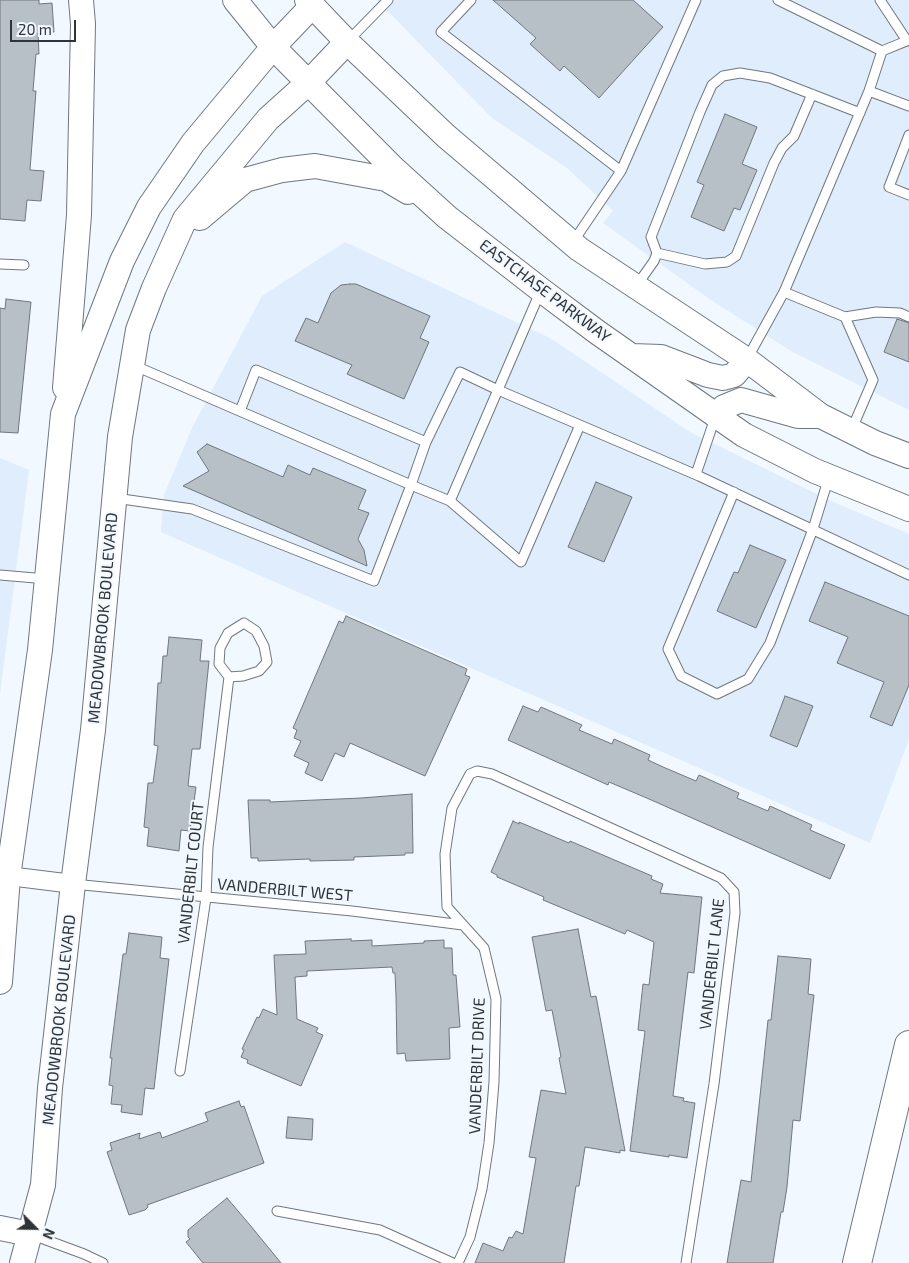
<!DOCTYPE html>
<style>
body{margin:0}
#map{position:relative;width:909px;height:1263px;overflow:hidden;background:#f1f8ff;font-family:"Exo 2",sans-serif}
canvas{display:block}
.north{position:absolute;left:10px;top:1203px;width:50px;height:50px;-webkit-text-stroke:4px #f1f8ff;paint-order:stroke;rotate:113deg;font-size:14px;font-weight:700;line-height:20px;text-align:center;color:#303437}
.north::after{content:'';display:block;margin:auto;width:18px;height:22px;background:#303437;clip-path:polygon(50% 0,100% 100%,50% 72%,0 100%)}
.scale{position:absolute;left:10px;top:20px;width:66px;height:22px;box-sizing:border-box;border:2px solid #303437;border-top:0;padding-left:6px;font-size:15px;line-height:18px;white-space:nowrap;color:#303437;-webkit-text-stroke:4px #f1f8ff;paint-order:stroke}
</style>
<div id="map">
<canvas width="909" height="1263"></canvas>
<div class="north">N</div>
<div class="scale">20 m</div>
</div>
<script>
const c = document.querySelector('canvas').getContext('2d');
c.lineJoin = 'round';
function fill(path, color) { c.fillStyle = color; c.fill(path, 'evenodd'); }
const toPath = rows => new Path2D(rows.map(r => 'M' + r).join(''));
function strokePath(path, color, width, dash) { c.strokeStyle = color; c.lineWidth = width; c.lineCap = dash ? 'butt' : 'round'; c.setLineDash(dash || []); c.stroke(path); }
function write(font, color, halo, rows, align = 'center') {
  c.font = font + ' "Exo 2",sans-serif'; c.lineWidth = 4; c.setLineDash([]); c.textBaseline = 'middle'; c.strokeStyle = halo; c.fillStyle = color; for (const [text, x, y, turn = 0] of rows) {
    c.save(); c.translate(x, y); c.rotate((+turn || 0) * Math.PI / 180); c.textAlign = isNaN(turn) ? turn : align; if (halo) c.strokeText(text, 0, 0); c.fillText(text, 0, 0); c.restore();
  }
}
fill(toPath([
 [377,0,909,0,909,410,791,351,711,300,603,223,613,211,567,168,492,118],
 [345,242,550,338,690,432,831,501,909,534,909,739,870,843,161,532,164,495,192,428,262,296],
 [0,458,29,470,0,694]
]), '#dfedfc');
const building = toPath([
 [0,0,39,0,39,4,52,3,54,32,38,33,39,54,36,54,33,91,36,91,30,170,44,171,41,201,27,200,25,221,0,219,0,0],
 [493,0,633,0,663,27,599,98,564,66,560,71,530,44,536,38,493,0],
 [725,114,757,127,742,164,757,170,740,210,734,208,724,231,691,217,704,185,697,182,725,114],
 [350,284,356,284,430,316,420,338,429,342,404,399,347,374,352,365,295,341,306,318,318,323,331,293,341,285,350,284],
 [6,299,31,302,18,433,0,432,0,308,5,309,6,299],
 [897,319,909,323,909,362,884,352,897,319],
 [207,444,283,477,288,465,310,475,313,468,366,490,358,509,369,513,358,539,364,550,367,566,183,486,209,471,197,452,207,444],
 [596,482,632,497,604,562,568,547,596,482],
 [750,545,786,560,756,628,717,611,734,572,738,573,750,545],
 [825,582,909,616,909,685,892,726,870,717,884,682,837,663,848,637,809,621,825,582],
 [346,616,467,669,465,675,470,677,425,776,350,743,344,757,335,753,322,781,305,773,309,763,294,756,301,741,294,738,297,730,293,728,339,621,343,623,346,616],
 [169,637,202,640,200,661,209,661,200,749,192,749,188,786,196,787,190,831,181,830,179,851,147,846,149,828,144,827,148,783,153,783,158,746,154,745,158,683,161,683,163,656,167,656,169,637],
 [785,696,813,706,797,747,770,736,785,696],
 [523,706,538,712,541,707,582,725,579,730,612,744,614,739,650,755,648,760,663,767,696,781,699,775,739,793,737,798,768,811,770,806,812,825,810,830,845,845,830,879,649,799,609,782,608,785,508,740,523,706],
 [412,794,413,853,405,853,405,855,354,857,354,860,310,861,310,859,258,861,258,858,251,858,248,800,270,800,270,802,361,798,412,794],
 [513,821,519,824,519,822,569,843,570,841,652,876,651,879,663,884,660,893,702,897,694,973,688,972,673,1096,684,1098,683,1101,695,1103,687,1158,669,1155,669,1157,630,1151,645,1031,638,1030,643,984,649,985,654,942,627,930,625,934,543,900,544,897,497,877,497,875,491,872,513,821],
 [578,929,591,997,596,996,625,1151,620,1150,620,1153,585,1147,579,1186,576,1186,564,1263,475,1263,483,1243,503,1251,509,1237,512,1238,516,1231,523,1234,536,1158,529,1157,541,1090,566,1094,559,1058,561,1057,552,1010,546,1011,532,937,578,929],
 [129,933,162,937,160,958,169,959,154,1089,145,1088,142,1115,121,1112,122,1105,111,1104,113,1086,109,1085,112,1058,110,1058,123,954,126,954,129,933],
 [351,939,351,941,372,940,372,946,424,943,424,941,444,940,444,948,452,948,453,975,456,975,460,1027,449,1028,450,1059,406,1061,405,1053,397,1054,396,996,395,973,393,973,392,967,307,971,307,976,295,977,297,1019,318,1028,316,1032,323,1035,301,1086,247,1063,248,1060,241,1057,244,1050,242,1049,257,1017,259,1018,263,1009,277,1015,274,955,306,954,305,941,351,939],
 [778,956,811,959,808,994,814,995,800,1121,793,1120,787,1187,783,1212,781,1212,773,1263,727,1263,741,1180,751,1182,768,1020,771,1020,778,956],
 [239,1101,241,1107,244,1106,264,1163,147,1205,148,1207,145,1210,129,1215,107,1152,112,1150,110,1143,140,1133,139,1139,160,1132,162,1138,208,1121,205,1113,239,1101],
 [288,1117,313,1119,312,1140,286,1138,288,1117],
 [227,1198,250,1225,281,1263,203,1263,186,1242,190,1239,188,1237,188,1230,227,1198]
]);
fill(building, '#b7bfc7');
strokePath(building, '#70777f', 1);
const service = toPath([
 [471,0,441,32,621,171],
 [778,0,882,51,869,91,909,106],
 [880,0,907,41],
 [347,42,388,0],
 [882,51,909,40],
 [909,135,889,187,909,195],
 [573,242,621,171,696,0],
 [657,253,705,264,727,262,736,256,774,163,782,148,794,136,812,94],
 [0,264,24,265],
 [637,285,654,261,657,253,651,237,700,112,712,85,723,76,740,73,770,78,860,113],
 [784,292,845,317,876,312,900,313,909,317],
 [845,317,873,380,851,431],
 [747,359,784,292,869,91],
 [240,411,256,370,426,442,460,372,498,390,699,476,909,575],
 [426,442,411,485,450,501,541,290],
 [696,474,715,418],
 [734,492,668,649,681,676,717,694,748,679,770,643,813,529,829,477],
 [115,498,192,509,374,581,411,485,133,365],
 [450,501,521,562,580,425],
 [0,575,47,579],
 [244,623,256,631,264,646,267,662,259,671,243,676,229,677,219,664,220,648,228,633,244,623],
 [73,884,352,911,463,925],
 [180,1071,206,898,208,847,229,677],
 [277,1211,380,1230,453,1263],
 [30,1234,84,1254,103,1263],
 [458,1263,470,1237,482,1189,489,1143,494,1082,496,999,484,948,447,907,445,854,452,808,470,774,477,771,492,774,721,878,734,892,735,913,714,1084,686,1263]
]);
const minor = toPath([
 [0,875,73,884]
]);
const secondary = toPath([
 [235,0,273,47,393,168,447,217,541,290,597,332,744,435,815,471,909,509],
 [307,0,347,42,446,136,579,249,747,360,821,416,875,443,909,456],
 [200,218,245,180,282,170,315,166,386,179,408,192],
 [632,356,661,357,708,375,723,378,734,375,747,360],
 [65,388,79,215,83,24,81,0],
 [716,415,724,407,741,400,798,416,821,416],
 [0,982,8,877,40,650,63,414,122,261,149,207,193,143,273,47,312,6],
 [0,1228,30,1234],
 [22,1263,43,1185,50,1088,73,884,93,730,120,437,138,330,154,288,185,219,268,119,309,82,347,42]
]);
const motorway = toPath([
 [857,1263,909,1045]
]);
strokePath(service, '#70787f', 11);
strokePath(minor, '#70787f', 20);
strokePath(secondary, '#70787f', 26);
strokePath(motorway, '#70787f', 30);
strokePath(service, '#fff', 9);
strokePath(minor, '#fff', 18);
strokePath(secondary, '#fff', 24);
strokePath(motorway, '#fff', 28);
write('16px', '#303437', '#f1f8ff', [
 ["EASTCHASE PARKWAY",545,291,37],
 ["MEADOWBROOK BOULEVARD",103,618,-85],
 ["VANDERBILT COURT",191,873,-84],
 ["VANDERBILT WEST",285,890,5],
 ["VANDERBILT LANE",712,964,-84],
 ["MEADOWBROOK BOULEVARD",59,1020,-84],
 ["VANDERBILT DRIVE",477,1066,-88]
]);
</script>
